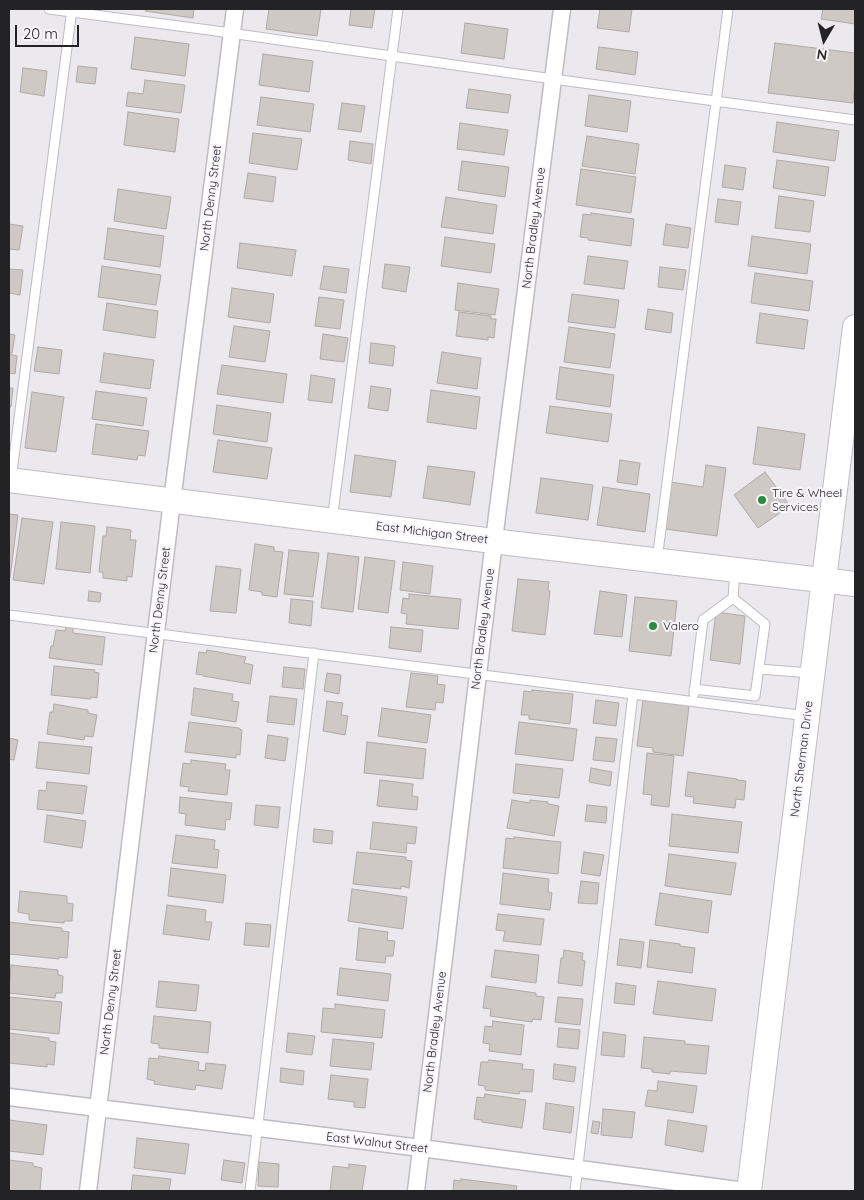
<!DOCTYPE html>
<style>
body{margin:0}
#map{position:relative;width:864px;height:1200px;overflow:hidden;background:#ebe8ee;font-family:Quicksand,sans-serif}
canvas{display:block}
.frame{position:absolute;inset:0;border:10px solid #232224;pointer-events:none}
.north{position:absolute;left:799px;top:15px;width:50px;height:50px;-webkit-text-stroke:4px #f8f5fb;paint-order:stroke;rotate:188deg;font-size:14px;font-weight:700;line-height:20px;text-align:center;color:#232224}
.north::after{content:'';display:block;margin:auto;width:18px;height:22px;background:#232224;clip-path:polygon(50% 0,100% 100%,50% 72%,0 100%)}
.scale{position:absolute;left:15px;top:25px;width:64px;height:22px;box-sizing:border-box;border:2px solid #232224;border-top:0;padding-left:6px;font-size:15px;line-height:18px;white-space:nowrap;color:#232224;-webkit-text-stroke:4px #f8f5fb;paint-order:stroke}
</style>
<div id="map">
<canvas width="864" height="1200"></canvas>
<div class="frame"></div>
<div class="north">N</div>
<div class="scale">20 m</div>
</div>
<script>
const c = document.querySelector('canvas').getContext('2d');
c.lineJoin = 'round';
function fill(path, color) { c.fillStyle = color; c.fill(path, 'evenodd'); }
const toPath = rows => new Path2D(rows.map(r => 'M' + r).join(''));
function strokePath(path, color, width, dash) { c.strokeStyle = color; c.lineWidth = width; c.lineCap = dash ? 'butt' : 'round'; c.setLineDash(dash || []); c.stroke(path); }
function write(font, color, halo, rows, align = 'center') {
  c.font = font + ' Quicksand,sans-serif'; c.lineWidth = 4; c.setLineDash([]); c.textBaseline = 'middle'; c.strokeStyle = halo; c.fillStyle = color; for (const [text, x, y, turn = 0] of rows) {
    c.save(); c.translate(x, y); c.rotate((+turn || 0) * Math.PI / 180); c.textAlign = isNaN(turn) ? turn : align; if (halo) c.strokeText(text, 0, 0); c.fillText(text, 0, 0); c.restore();
  }
}
const building = toPath([
 [146,9,194,9,193,18,145,11,146,9],
 [269,9,321,9,317,36,266,29,269,9],
 [351,9,375,9,372,28,349,25,351,9],
 [600,9,632,9,629,32,597,28,600,9],
 [823,9,855,9,855,24,821,19,823,9],
 [465,23,508,29,504,59,461,53,465,23],
 [135,37,189,44,185,76,131,69,135,37],
 [775,43,855,53,855,81,853,103,768,93,775,43],
 [599,47,638,52,635,75,596,69,599,47],
 [263,54,313,61,309,92,259,85,263,54],
 [78,66,97,68,95,84,76,82,78,66],
 [23,68,47,71,44,96,20,92,23,68],
 [145,80,185,85,181,113,126,106,128,92,143,94,145,80],
 [469,89,511,95,508,113,466,108,469,89],
 [589,95,631,101,627,132,585,126,589,95],
 [261,97,314,104,310,132,257,125,261,97],
 [342,103,365,106,361,132,338,129,342,103],
 [128,112,179,119,175,152,124,145,128,112],
 [777,122,839,131,835,161,773,152,777,122],
 [460,123,508,130,504,155,457,149,460,123],
 [253,133,302,139,297,170,249,163,253,133],
 [587,136,639,144,635,174,582,166,587,136],
 [350,141,373,144,371,164,348,160,350,141],
 [777,160,829,167,825,196,773,188,777,160],
 [462,161,509,167,505,197,458,190,462,161],
 [725,165,746,168,743,190,722,187,725,165],
 [581,169,636,177,631,213,576,205,581,169],
 [248,173,276,177,273,202,244,198,248,173],
 [118,189,171,197,166,229,114,221,118,189],
 [779,196,814,201,810,232,775,228,779,196],
 [446,197,497,205,493,234,441,227,446,197],
 [718,199,741,202,738,225,715,222,718,199],
 [591,213,634,219,631,246,588,240,588,238,580,237,583,214,591,215,591,213],
 [9,224,23,226,19,250,9,249,9,224],
 [666,224,691,228,688,248,663,245,666,224],
 [108,228,164,236,160,267,104,259,108,228],
 [752,236,811,244,807,274,748,266,752,236],
 [445,237,495,244,491,273,441,266,445,237],
 [240,243,296,250,292,276,237,268,240,243],
 [588,256,628,261,624,289,584,284,588,256],
 [385,264,410,267,406,292,382,288,385,264],
 [102,266,161,275,156,305,98,297,102,266],
 [324,266,349,269,346,293,320,289,324,266],
 [660,267,686,270,683,290,658,287,660,267],
 [9,269,23,270,20,295,9,293,9,269],
 [755,273,813,281,809,311,751,303,755,273],
 [458,283,499,289,495,315,455,310,458,283],
 [232,288,274,294,270,323,228,317,232,288],
 [572,294,619,300,615,328,568,322,572,294],
 [319,297,344,300,340,329,315,326,319,297],
 [107,303,158,311,155,338,103,330,107,303],
 [648,309,673,313,671,333,645,329,648,309],
 [459,312,491,316,491,319,496,319,494,338,488,337,488,340,456,336,459,312],
 [760,313,808,320,804,349,756,343,760,313],
 [234,326,270,331,265,362,229,357,234,326],
 [569,327,615,334,610,368,564,362,569,327],
 [9,334,15,335,12,353,9,353,9,334],
 [323,334,348,338,344,362,320,359,323,334],
 [371,343,395,346,393,366,369,363,371,343],
 [38,347,62,350,59,374,34,371,38,347],
 [442,352,481,358,477,389,437,383,442,352],
 [104,353,154,360,150,389,100,382,104,353],
 [9,354,17,356,15,374,9,373,9,354],
 [222,365,287,374,283,403,217,394,222,365],
 [560,367,614,375,610,407,556,399,560,367],
 [311,375,335,379,332,403,308,400,311,375],
 [371,386,391,389,388,411,368,408,371,386],
 [9,388,13,388,11,407,9,407,9,388],
 [431,390,480,397,476,429,427,422,431,390],
 [96,391,147,398,143,426,92,419,96,391],
 [32,392,64,397,56,452,25,448,32,392],
 [217,405,271,413,267,442,213,434,217,405],
 [550,406,612,414,608,442,546,433,550,406],
 [96,424,149,431,145,456,138,455,137,460,92,454,96,424],
 [758,427,805,434,800,470,753,464,758,427],
 [218,440,272,448,267,479,213,472,218,440],
 [355,455,396,461,391,497,350,492,355,455],
 [620,460,640,463,637,485,617,482,620,460],
 [706,465,726,468,717,536,665,529,671,482,703,487,706,465],
 [428,466,475,472,470,505,423,498,428,466],
 [765,472,790,506,758,528,734,495,765,472],
 [541,478,593,485,588,520,536,513,541,478],
 [603,487,650,494,645,532,597,525,603,487],
 [9,514,18,515,10,578,9,578,9,514],
 [22,518,53,522,44,584,13,580,22,518],
 [61,522,95,526,90,573,56,569,61,522],
 [107,527,131,530,130,540,136,540,132,577,127,576,127,581,103,578,103,572,99,572,103,536,106,536,107,527],
 [255,544,274,547,274,551,283,552,277,597,262,595,262,592,249,590,255,544],
 [289,550,319,553,313,597,284,594,289,550],
 [328,553,359,557,353,612,321,608,328,553],
 [365,557,395,561,388,613,358,609,365,557],
 [403,562,433,566,430,594,400,590,403,562],
 [216,566,241,569,236,613,210,611,216,566],
 [518,579,549,582,548,590,550,591,545,635,512,631,518,579],
 [89,591,101,593,100,602,88,601,89,591],
 [600,591,627,595,622,637,594,634,600,591],
 [409,594,461,599,458,629,406,624,407,614,401,613,403,598,409,599,409,594],
 [635,597,677,601,671,656,629,651,635,597],
 [291,599,313,601,311,626,289,623,291,599],
 [716,612,745,616,740,664,710,660,716,612],
 [66,626,73,627,73,633,105,637,102,665,49,658,51,646,53,646,56,630,65,631,66,626],
 [391,627,423,630,421,652,389,648,391,627],
 [207,650,246,657,244,663,253,665,250,684,203,676,203,675,196,674,199,652,206,653,207,650],
 [54,666,95,670,94,672,99,673,97,698,91,697,90,699,51,695,54,666],
 [284,667,305,669,303,689,282,687,284,667],
 [327,673,341,675,339,694,324,691,327,673],
 [411,673,438,676,437,684,445,685,443,703,436,702,435,710,406,707,411,673],
 [194,688,233,694,232,701,239,702,236,722,191,715,194,688],
 [532,690,573,694,570,724,529,719,529,715,521,715,524,691,532,692,532,690],
 [270,696,297,699,294,725,267,722,270,696],
 [596,700,619,703,616,726,593,723,596,700],
 [643,700,689,706,683,756,653,752,653,748,637,746,643,700],
 [327,701,343,703,341,715,348,716,345,735,323,731,327,701],
 [54,704,88,710,88,713,97,715,93,737,85,736,84,740,47,734,50,712,53,712,54,704],
 [382,708,431,715,427,743,378,736,382,708],
 [189,722,239,728,239,729,242,730,240,755,236,754,236,758,185,752,189,722],
 [519,722,577,729,573,761,515,754,519,722],
 [268,735,288,738,285,761,265,758,268,735],
 [596,737,617,739,614,762,593,760,596,737],
 [9,738,18,740,14,760,9,759,9,738],
 [39,742,92,747,89,774,36,768,39,742],
 [367,742,426,749,423,779,364,773,367,742],
 [647,753,674,756,669,807,651,805,652,795,643,794,647,753],
 [191,760,226,764,225,770,230,770,227,795,188,791,189,787,180,786,183,763,191,764,191,760],
 [516,764,563,769,559,798,513,793,516,764],
 [591,768,612,772,610,786,589,782,591,768],
 [688,772,737,779,737,780,746,781,744,800,736,799,735,808,693,803,694,797,685,796,688,772],
 [380,780,413,784,412,796,418,797,417,810,377,806,380,780],
 [47,782,87,786,83,814,37,809,39,790,46,791,47,782],
 [180,797,232,803,230,820,226,819,225,830,185,825,186,814,179,813,180,797],
 [512,800,530,803,530,800,548,802,548,804,559,806,554,836,507,828,512,800],
 [256,805,280,807,278,828,254,825,256,805],
 [587,805,607,807,606,823,585,821,587,805],
 [672,814,742,822,738,853,669,846,672,814],
 [47,815,86,821,82,848,44,842,47,815],
 [373,822,417,827,415,844,407,843,406,853,370,849,373,822],
 [314,829,333,831,332,844,313,842,314,829],
 [176,835,215,840,214,849,219,850,217,868,172,863,176,835],
 [514,837,561,842,558,874,503,868,506,838,514,839,514,837],
 [357,852,406,857,406,860,412,861,409,888,401,886,401,889,353,884,357,852],
 [584,852,604,855,600,876,581,873,584,852],
 [669,854,736,863,731,895,665,886,669,854],
 [171,868,226,875,223,903,168,896,171,868],
 [503,873,549,879,548,892,552,893,550,910,500,904,503,873],
 [581,881,599,883,597,904,578,903,581,881],
 [352,889,407,897,403,929,348,921,352,889],
 [20,891,67,896,67,903,73,904,72,921,64,921,64,923,29,920,29,914,18,912,20,891],
 [660,893,712,901,708,933,655,925,660,893],
 [167,905,206,910,205,922,212,922,209,940,163,934,167,905],
 [498,914,544,919,541,945,503,941,505,931,496,930,498,914],
 [9,922,62,928,62,931,69,932,67,958,59,957,59,959,9,954,9,922],
 [246,923,271,925,269,947,244,945,246,923],
 [359,928,388,932,387,940,395,941,393,956,386,956,385,963,356,960,359,928],
 [620,939,644,942,641,968,617,965,620,939],
 [650,940,680,944,680,946,695,948,692,973,647,967,650,940],
 [495,950,539,955,536,983,491,977,495,950],
 [564,950,583,953,582,960,585,961,582,986,558,983,561,958,563,958,564,950],
 [11,965,58,970,58,975,63,976,62,993,56,993,55,998,9,993,11,965],
 [340,968,391,974,388,1001,337,995,340,968],
 [159,981,199,985,196,1011,156,1007,159,981],
 [658,981,716,989,712,1021,653,1014,658,981],
 [616,983,636,986,634,1005,614,1003,616,983],
 [486,986,536,993,536,996,544,997,541,1020,533,1019,532,1022,490,1016,491,1009,483,1008,486,986],
 [9,997,62,1002,59,1034,9,1029,9,997],
 [558,997,583,999,580,1025,555,1022,558,997],
 [335,1004,385,1010,382,1038,321,1032,323,1008,335,1009,335,1004],
 [154,1016,211,1022,208,1053,159,1048,159,1044,151,1043,154,1016],
 [493,1021,524,1025,521,1055,489,1051,490,1044,483,1043,485,1026,492,1027,493,1021],
 [559,1028,580,1030,578,1049,557,1047,559,1028],
 [603,1032,626,1035,624,1057,601,1055,603,1032],
 [9,1033,49,1038,49,1041,56,1042,54,1065,47,1064,47,1067,9,1063,9,1033],
 [288,1033,315,1036,312,1055,286,1052,288,1033],
 [644,1037,685,1041,685,1044,709,1046,706,1074,670,1071,670,1074,652,1072,652,1069,641,1068,644,1037],
 [333,1039,374,1043,371,1070,330,1066,333,1039],
 [159,1056,199,1062,198,1070,205,1071,206,1063,226,1065,222,1089,196,1085,195,1090,154,1084,155,1081,147,1079,149,1058,158,1059,159,1056],
 [489,1060,523,1064,522,1069,534,1070,532,1092,520,1091,519,1094,485,1090,485,1086,478,1085,481,1062,488,1062,489,1060],
 [554,1064,576,1067,574,1082,553,1079,554,1064],
 [281,1068,304,1071,303,1085,280,1082,281,1068],
 [331,1075,368,1079,365,1108,354,1107,354,1102,328,1099,331,1075],
 [658,1081,697,1086,693,1113,645,1106,648,1090,657,1091,658,1081],
 [485,1094,526,1100,522,1128,482,1122,482,1120,474,1119,477,1097,484,1098,485,1094],
 [546,1103,574,1107,571,1133,543,1129,546,1103],
 [603,1109,635,1112,632,1138,601,1135,603,1109],
 [9,1120,47,1125,43,1155,9,1151,9,1120],
 [668,1120,707,1126,703,1152,665,1145,668,1120],
 [593,1121,600,1122,598,1134,591,1133,593,1121],
 [137,1138,189,1144,185,1174,134,1168,137,1138],
 [9,1160,33,1163,33,1166,42,1168,40,1191,23,1191,9,1190,9,1160],
 [224,1160,245,1163,242,1183,221,1180,224,1160],
 [259,1162,279,1164,278,1187,258,1186,259,1162],
 [349,1164,366,1166,362,1191,330,1191,333,1166,349,1168,349,1164],
 [133,1175,171,1179,169,1191,131,1191,133,1175],
 [461,1179,517,1186,516,1191,453,1191,454,1180,461,1181,461,1179]
]);
fill(building, '#cfc9c6');
strokePath(building, '#afa9a6', 1);
const lane = toPath([
 [49,9,209,30,553,79,855,120],
 [11,480,72,9],
 [332,521,398,9],
 [657,560,728,9],
 [9,615,807,716],
 [759,669,811,673],
 [694,689,755,696,765,624,733,598],
 [694,694,703,620,733,598,735,570],
 [250,1191,314,653],
 [575,1191,633,694]
]);
const street = toPath([
 [9,1097,421,1148,745,1191],
 [88,1191,171,509,235,9],
 [416,1191,497,516,562,9]
]);
const secondary = toPath([
 [9,480,509,543,855,584],
 [749,1191,855,327]
]);
strokePath(lane, '#bebcc1', 11);
strokePath(street, '#bebcc1', 19);
strokePath(secondary, '#bebcc1', 26);
strokePath(lane, '#fff', 9);
strokePath(street, '#fff', 16);
strokePath(secondary, '#fff', 24);
for (const [x, y, r, color] of [
 [762,500,5,"#298c40"],
 [653,626,5,"#298c40"]
]) { const dot = new Path2D(); dot.arc(x, y, r, 0, 2 * Math.PI); c.fillStyle = color; c.fill(dot); strokePath(dot, '#f8f5fb', 2); }
write('12px', '#232224', '#f8f5fb', [
 ["North Denny Street",211,198,-83],
 ["North Bradley Avenue",534,228,-83],
 ["East Michigan Street",432,533,7],
 ["North Denny Street",160,600,-83],
 ["North Bradley Avenue",483,629,-83],
 ["North Sherman Drive",802,759,-83],
 ["North Denny Street",111,1002,-83],
 ["North Bradley Avenue",435,1032,-83],
 ["East Walnut Street",377,1143,7]
]);
write('12px', '#232224', '#f8f5fb', [
 ["Tire & Wheel",772,493],
 ["Services",772,507],
 ["Valero",663,626]
], 'left');
</script>
